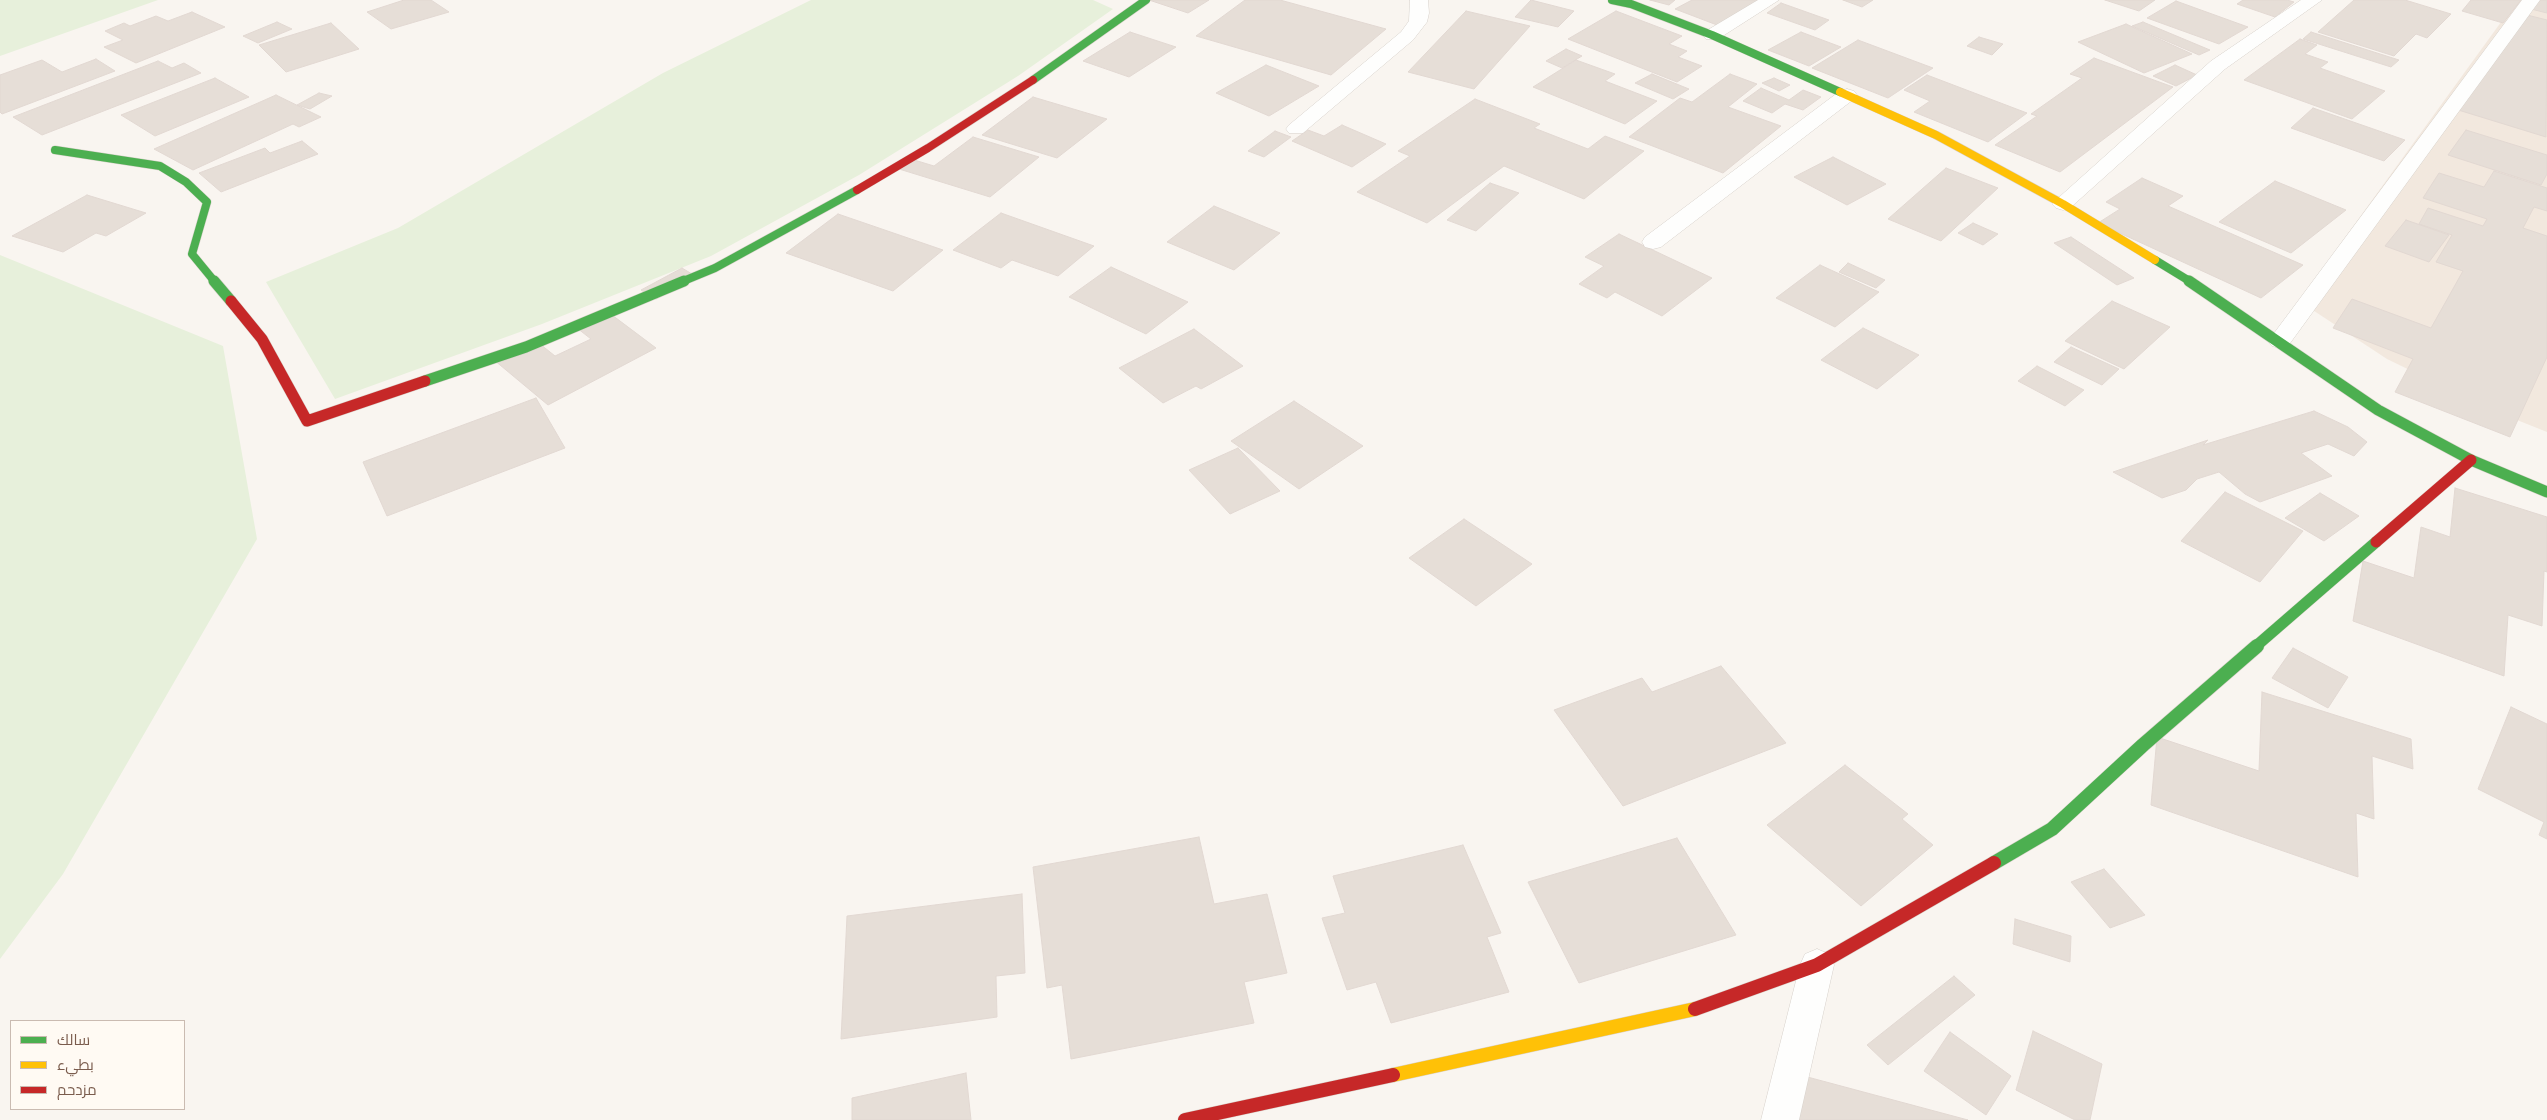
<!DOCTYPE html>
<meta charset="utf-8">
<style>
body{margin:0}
#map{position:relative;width:2547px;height:1120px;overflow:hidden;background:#f9f5f0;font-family:"Alegreya Sans",Cairo,sans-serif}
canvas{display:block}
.legend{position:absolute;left:10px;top:1020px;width:175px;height:90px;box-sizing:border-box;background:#fffaf3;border:1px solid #cabbb1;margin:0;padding:6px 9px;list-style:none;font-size:15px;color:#7a5c4d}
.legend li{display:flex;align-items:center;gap:10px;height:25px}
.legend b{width:25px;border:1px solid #cabbb1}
</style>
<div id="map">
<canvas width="2547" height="1120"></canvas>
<ul class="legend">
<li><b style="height:6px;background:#4caf50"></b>سالك</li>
<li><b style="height:6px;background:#ffc107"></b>بطيء</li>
<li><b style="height:6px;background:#c62828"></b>مزدحم</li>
</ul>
</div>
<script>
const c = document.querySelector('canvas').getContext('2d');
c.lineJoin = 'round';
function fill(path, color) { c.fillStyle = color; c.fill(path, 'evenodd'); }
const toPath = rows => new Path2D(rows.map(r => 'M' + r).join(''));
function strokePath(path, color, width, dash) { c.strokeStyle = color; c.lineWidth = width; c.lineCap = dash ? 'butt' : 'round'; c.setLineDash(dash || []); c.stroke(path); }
fill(toPath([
 [2517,0,2547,0,2547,432,2492,410,2387,359,2299,301]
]), '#f2e8de');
fill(toPath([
 [0,0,183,0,158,0,0,56],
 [811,0,1093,0,1113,9,1018,76,859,175,711,256,542,324,335,399,266,282,398,228,663,73],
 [0,255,223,346,257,539,63,874,0,959]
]), '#e7f0db');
const building = toPath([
 [404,0,431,0,449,12,391,29,367,12,404,0],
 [1149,0,1209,0,1188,13,1149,0],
 [1245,0,1280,0,1386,29,1331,75,1196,36,1245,0],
 [1531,0,1574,11,1558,27,1515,17,1531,0],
 [1650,0,1675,0,1669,5,1650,0],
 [1692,0,1762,0,1717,25,1675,9,1692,0],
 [1843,0,1873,0,1862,7,1843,0],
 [2105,0,2155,0,2139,11,2105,0],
 [2243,0,2287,0,2294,2,2275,17,2237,4,2243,0],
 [2354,0,2405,0,2451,14,2427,38,2416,34,2394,56,2318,32,2354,0],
 [2471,0,2521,0,2503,23,2462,11,2471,0],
 [2538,0,2547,0,2547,13,2531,9,2538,0],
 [2176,1,2248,27,2219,44,2147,18,2176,1],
 [1781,3,1829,20,1815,30,1767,13,1781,3],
 [1466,11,1530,26,1474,89,1408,72,1466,11],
 [1616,11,1682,36,1669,44,1687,51,1678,57,1702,66,1677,82,1568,39,1616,11],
 [192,12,225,27,136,63,104,47,123,40,105,31,124,23,130,26,156,16,168,21,192,12],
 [2527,15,2547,20,2546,137,2455,109,2527,15],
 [277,22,292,29,258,43,243,36,277,22],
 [2143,22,2210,50,2199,55,2132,26,2143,22],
 [331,23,359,49,286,72,259,45,331,23],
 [2126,24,2192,54,2144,73,2078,42,2126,24],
 [1130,32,1176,47,1129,77,1083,61,1130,32],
 [1801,32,1841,47,1809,66,1768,50,1801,32],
 [2311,32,2399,60,2391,67,2303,39,2311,32],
 [1979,37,2003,44,1992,55,1967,46,1979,37],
 [2300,39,2317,45,2305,54,2328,62,2320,68,2385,91,2352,119,2244,80,2300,39],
 [1858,40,1933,68,1888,98,1812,68,1858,40],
 [1566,49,1582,56,1562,68,1546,61,1566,49],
 [2094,58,2173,87,2060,172,1995,145,2037,116,2031,114,2082,78,2070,74,2094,58],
 [96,59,115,71,2,114,0,112,0,75,42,60,62,72,96,59],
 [1576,60,1615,74,1605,81,1657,101,1625,124,1533,87,1576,60],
 [158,61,172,68,184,63,201,73,42,135,13,117,158,61],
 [1266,65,1319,86,1269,116,1216,93,1266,65],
 [2175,65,2197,75,2176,86,2153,76,2175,65],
 [1652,74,1689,89,1673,99,1635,83,1652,74],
 [1730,74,1757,84,1728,107,1781,126,1723,173,1629,137,1680,98,1692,102,1730,74],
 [1927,75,2027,113,1988,142,1914,112,1930,101,1904,90,1927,75],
 [215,78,249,97,155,136,121,115,215,78],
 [1774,78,1790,85,1779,91,1762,83,1774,78],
 [1761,88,1789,100,1803,90,1821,97,1803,110,1785,104,1772,113,1743,101,1761,88],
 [319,93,332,96,310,109,297,105,319,93],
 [276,95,321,117,299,127,293,124,193,170,154,149,276,95],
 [1033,97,1107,119,1057,158,982,135,1033,97],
 [1475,99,1540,124,1534,128,1588,149,1605,136,1644,151,1584,199,1504,166,1427,223,1357,192,1410,156,1398,151,1475,99],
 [2313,108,2405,140,2384,161,2291,128,2313,108],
 [1342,125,1386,144,1352,167,1292,141,1308,130,1324,136,1342,125],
 [2466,130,2547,155,2547,174,2541,185,2448,155,2466,130],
 [1275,131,1291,137,1264,157,1248,151,1275,131],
 [973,137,1039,157,990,197,899,169,911,159,934,166,973,137],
 [302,141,318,154,221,192,199,173,265,148,270,153,302,141],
 [1833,157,1886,184,1847,205,1794,177,1833,157],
 [1946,168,1998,188,1941,241,1888,219,1946,168],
 [2494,171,2547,188,2547,211,2534,207,2523,228,2547,236,2547,357,2510,437,2395,392,2413,359,2333,328,2352,299,2431,328,2463,271,2436,262,2452,235,2419,224,2428,208,2483,226,2487,219,2423,198,2439,173,2484,187,2494,171],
 [2142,178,2183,196,2168,206,2303,265,2261,298,2098,223,2120,209,2106,202,2142,178],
 [2275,181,2346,210,2291,253,2219,222,2275,181],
 [1490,183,1519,193,1476,231,1447,220,1490,183],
 [87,195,146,213,106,236,96,233,63,252,12,236,87,195],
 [1214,206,1280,233,1234,270,1167,242,1214,206],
 [1001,213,1094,246,1058,276,1012,260,1001,268,953,250,1001,213],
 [838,214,943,250,893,291,786,253,838,214],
 [2406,220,2449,235,2429,262,2385,246,2406,220],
 [1973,223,1998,234,1983,245,1958,233,1973,223],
 [1619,234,1712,278,1662,316,1615,292,1607,298,1579,284,1604,266,1585,257,1619,234],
 [2071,237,2134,278,2117,285,2054,243,2071,237],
 [1848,263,1885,280,1876,288,1839,272,1848,263],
 [1820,265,1879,292,1835,327,1776,298,1820,265],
 [1111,267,1188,302,1146,334,1069,297,1111,267],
 [682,268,697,277,656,299,641,290,682,268],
 [2112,301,2170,327,2124,369,2065,341,2112,301],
 [608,312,656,348,548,405,494,360,535,340,555,356,591,339,577,328,608,312],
 [1863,328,1919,355,1877,389,1821,360,1863,328],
 [1194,329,1243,366,1201,389,1196,386,1163,403,1119,368,1194,329],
 [2071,347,2119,369,2102,385,2054,362,2071,347],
 [2037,366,2084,390,2065,406,2018,381,2037,366],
 [536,398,565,448,387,516,363,462,536,398],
 [1294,401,1363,446,1299,489,1231,441,1294,401],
 [2314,411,2348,427,2367,442,2354,456,2328,444,2301,453,2332,476,2260,502,2245,494,2219,472,2197,479,2186,490,2162,498,2113,472,2208,440,2203,445,2314,411],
 [1238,448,1280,491,1230,514,1189,470,1238,448],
 [2455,488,2547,517,2547,572,2544,571,2542,626,2508,615,2504,676,2353,621,2363,561,2414,578,2421,527,2450,537,2455,488],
 [2225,492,2303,531,2260,582,2181,541,2225,492],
 [2320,493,2359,516,2324,541,2285,518,2320,493],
 [1464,519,1532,564,1476,606,1409,558,1464,519],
 [2293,648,2348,677,2328,708,2272,678,2293,648],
 [1721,666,1786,743,1623,806,1554,710,1642,678,1652,692,1721,666],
 [2262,692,2411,739,2413,769,2372,756,2374,819,2356,813,2358,877,2151,805,2157,737,2259,771,2262,692],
 [2511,707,2547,724,2547,839,2539,835,2544,822,2478,789,2511,707],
 [1845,765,1908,814,1902,819,1933,845,1861,906,1767,825,1845,765],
 [1199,837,1214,904,1267,894,1287,973,1244,982,1254,1023,1071,1059,1062,985,1047,988,1033,867,1199,837],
 [1677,838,1736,935,1579,983,1528,882,1677,838],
 [1463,845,1501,933,1487,937,1509,992,1391,1023,1376,982,1347,990,1322,918,1345,913,1333,876,1463,845],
 [2104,869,2145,915,2110,928,2071,882,2104,869],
 [1022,894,1025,973,996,976,997,1017,841,1039,847,916,1022,894],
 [2015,919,2071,936,2070,962,2013,944,2015,919],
 [1954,976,1975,995,1888,1065,1867,1045,1954,976],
 [2033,1031,2102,1064,2090,1120,2075,1120,2016,1090,2033,1031],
 [1950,1032,2011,1076,1986,1115,1924,1071,1950,1032],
 [966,1073,971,1120,852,1120,852,1098,966,1073],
 [1800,1075,1968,1120,1797,1120,1800,1075]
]);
fill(building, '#e6ded7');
strokePath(building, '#e2d8d2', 1);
const street = toPath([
 [1410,0,1428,0,1429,13,1427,22,1413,40,1303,133,1289,133,1286,129,1289,125,1401,32,1409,21,1410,0],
 [1758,0,1779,0,1718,39,1706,39,1703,35,1706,31,1758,0],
 [2301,0,2322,0,2225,69,2070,208,2063,210,2056,208,2052,204,2056,200,2211,61,2301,0],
 [2522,0,2540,0,2288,346,2280,348,2272,346,2268,341,2272,336,2522,0],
 [1847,89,1854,91,1857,95,1854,99,1661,247,1653,249,1645,247,1642,242,1645,237,1840,91,1847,89],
 [1817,949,1829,954,1834,965,1799,1120,1761,1120,1800,965,1805,954,1817,949]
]);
const fastFar2 = toPath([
 [1612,0,1631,4,1712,35,1840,92],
 [1033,80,1146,0],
 [55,150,160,166,186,182,207,202,192,254,215,282],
 [2155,260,2191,282],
 [681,282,715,268,857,190]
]);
const fastFar1 = toPath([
 [214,281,231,301],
 [2189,281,2378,410,2471,460,2547,492],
 [425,381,526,347,684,281],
 [2255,647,2376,542]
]);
const fast = toPath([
 [1994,863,2052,829,2143,745,2257,646]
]);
const slowFar1 = toPath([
 [1840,92,1936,135,2063,204,2155,260]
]);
const slow = toPath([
 [1393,1075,1695,1009]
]);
const jamFar2 = toPath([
 [857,190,928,148,1033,80]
]);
const jamFar1 = toPath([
 [231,301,262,339,307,421,425,381],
 [2376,542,2471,460]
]);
const jam = toPath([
 [1695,1009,1817,965,1994,863],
 [1185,1120,1393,1075]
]);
strokePath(street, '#d7d1cb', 1);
strokePath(fastFar2, '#d9d2cb', 9);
strokePath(fastFar1, '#d9d2cb', 12);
strokePath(fast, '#d9d2cb', 15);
strokePath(slowFar1, '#d9d2cb', 9);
strokePath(slow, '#d9d2cb', 15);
strokePath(jamFar2, '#d9d2cb', 9);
strokePath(jamFar1, '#d9d2cb', 12);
strokePath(jam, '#d9d2cb', 15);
fill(street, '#fefefd');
strokePath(fastFar2, '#4caf50', 8);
strokePath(fastFar1, '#4caf50', 11);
strokePath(fast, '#4caf50', 14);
strokePath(slowFar1, '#ffc107', 8);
strokePath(slow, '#ffc107', 14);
strokePath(jamFar2, '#c62828', 8);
strokePath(jamFar1, '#c62828', 11);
strokePath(jam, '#c62828', 14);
</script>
